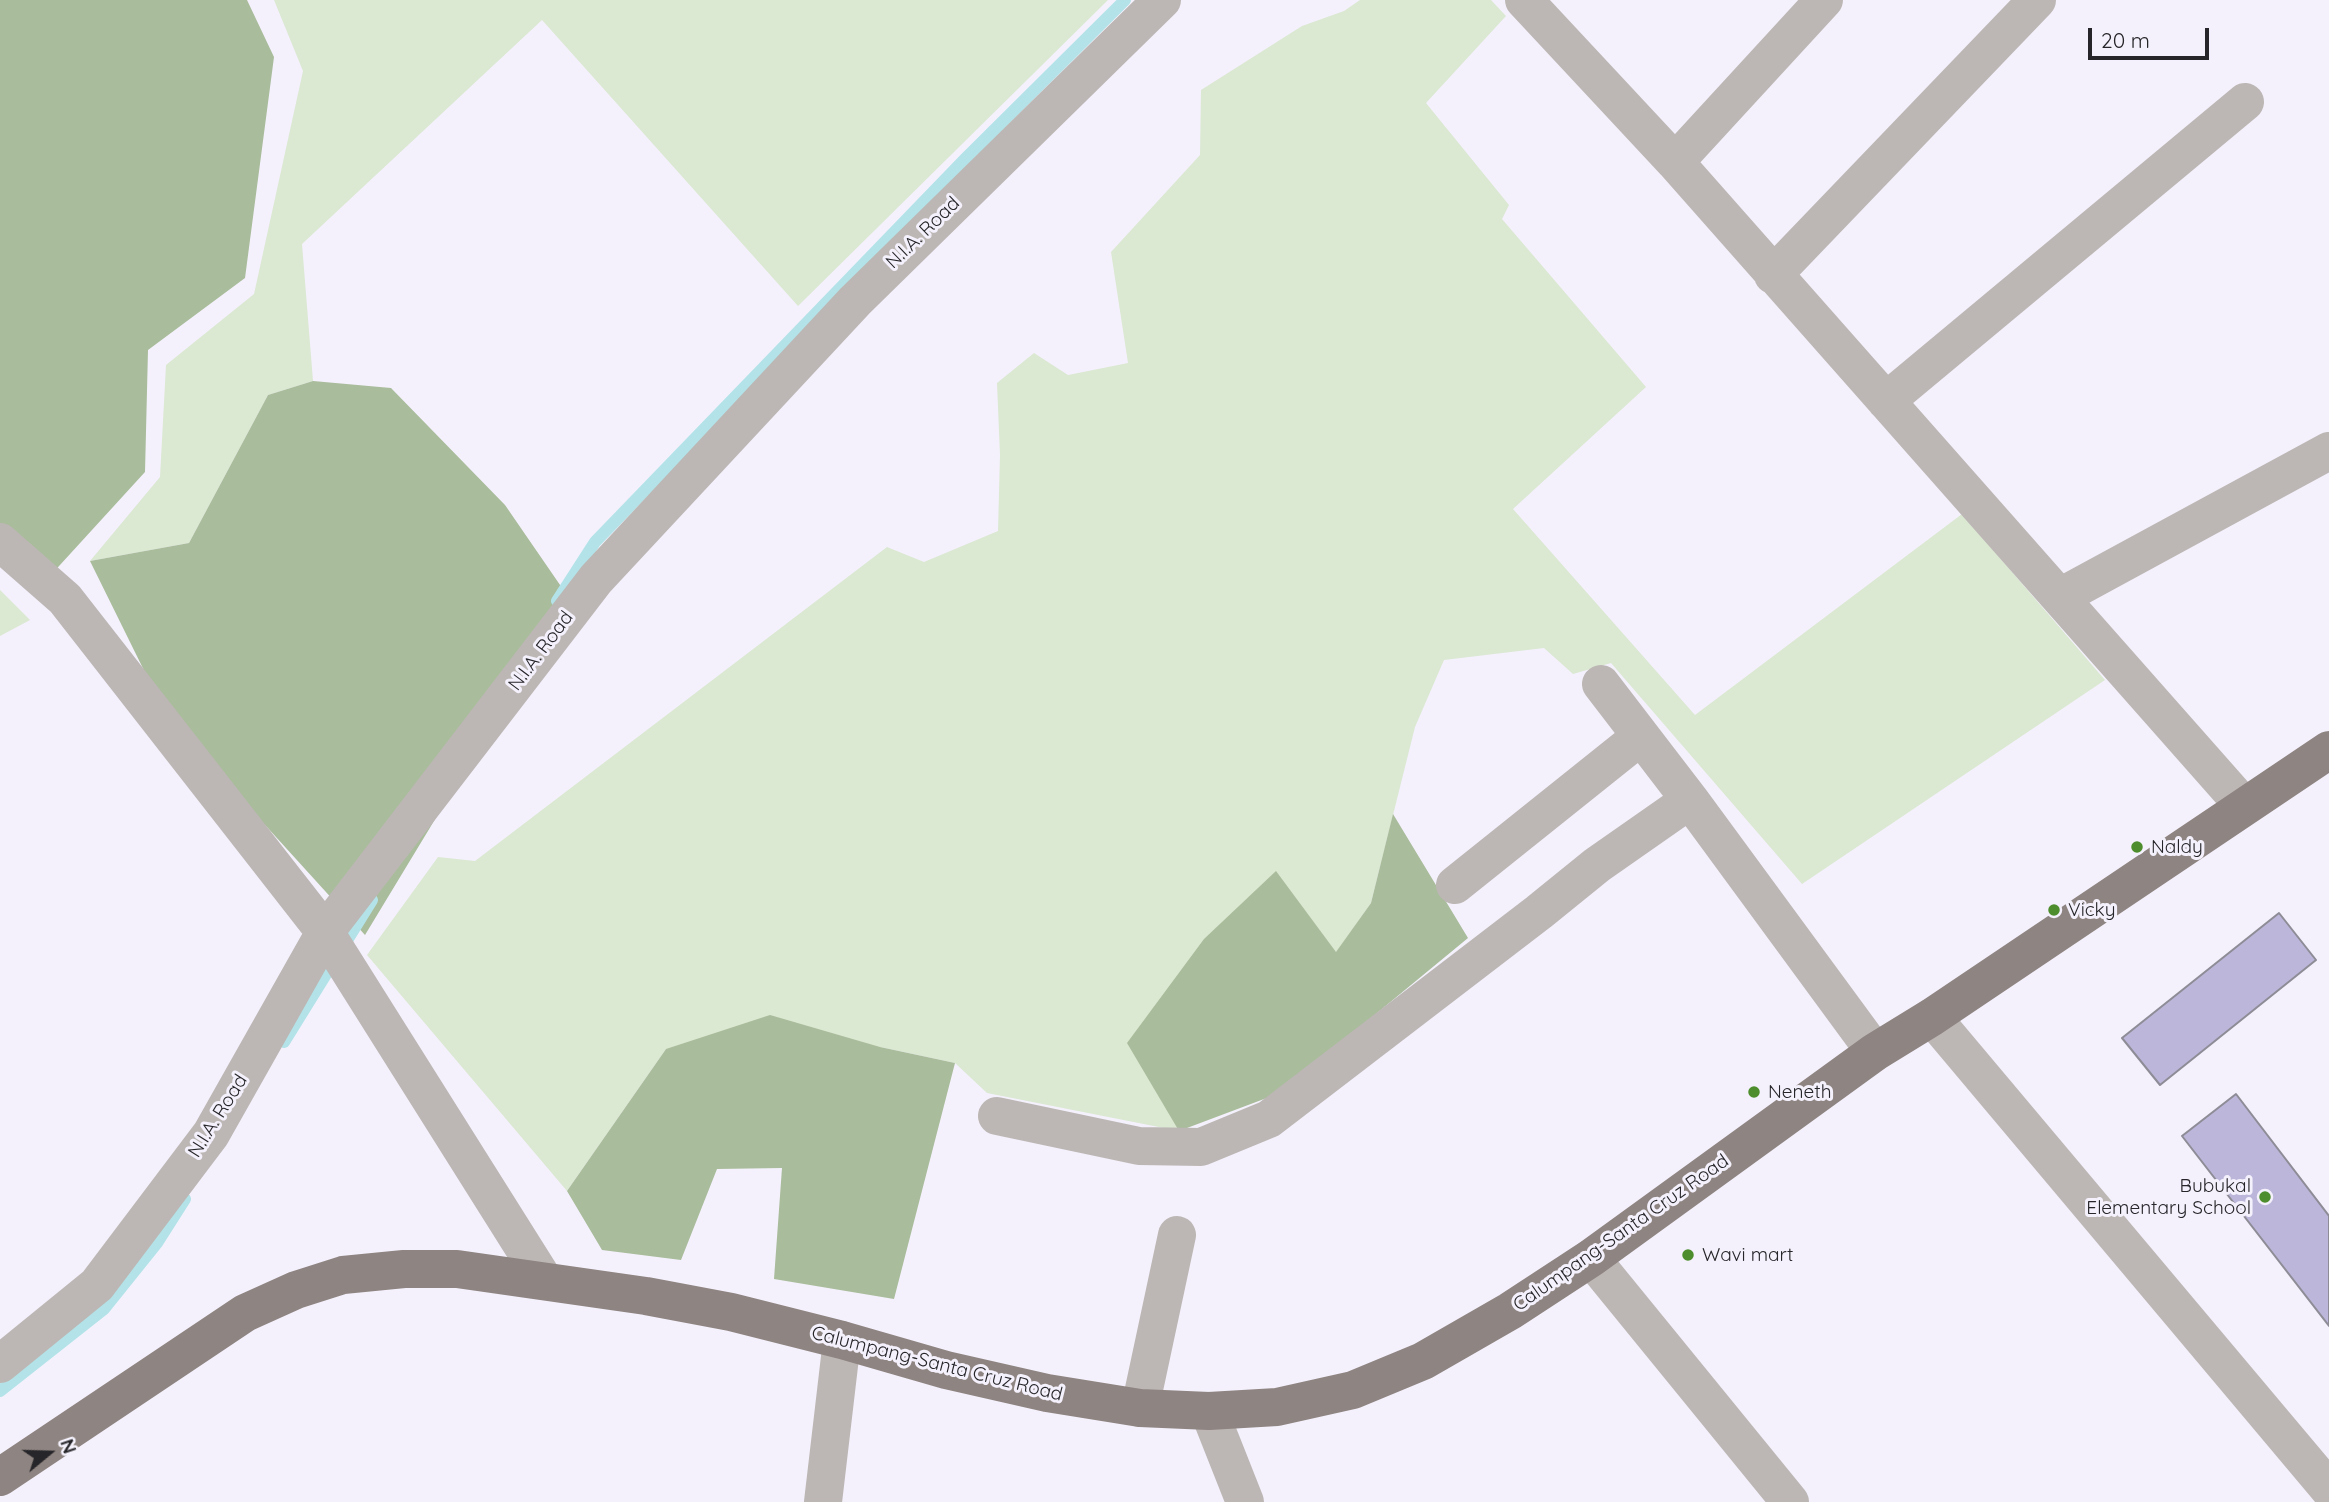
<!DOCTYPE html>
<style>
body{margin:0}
#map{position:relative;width:2329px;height:1502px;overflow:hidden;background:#f4f1fc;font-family:Quicksand,sans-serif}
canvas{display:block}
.north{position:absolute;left:14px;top:1418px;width:70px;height:70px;-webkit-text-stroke:5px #f4f1fc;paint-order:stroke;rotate:71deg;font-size:19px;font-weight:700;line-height:28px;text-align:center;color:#262529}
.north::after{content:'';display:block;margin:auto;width:24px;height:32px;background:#262529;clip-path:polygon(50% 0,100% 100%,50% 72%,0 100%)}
.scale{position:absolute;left:2088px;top:28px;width:121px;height:32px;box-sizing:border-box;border:4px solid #262529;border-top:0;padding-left:9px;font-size:21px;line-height:24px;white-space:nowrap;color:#262529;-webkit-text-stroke:5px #f4f1fc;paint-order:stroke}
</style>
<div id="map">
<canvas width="2329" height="1502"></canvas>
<div class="north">N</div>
<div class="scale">20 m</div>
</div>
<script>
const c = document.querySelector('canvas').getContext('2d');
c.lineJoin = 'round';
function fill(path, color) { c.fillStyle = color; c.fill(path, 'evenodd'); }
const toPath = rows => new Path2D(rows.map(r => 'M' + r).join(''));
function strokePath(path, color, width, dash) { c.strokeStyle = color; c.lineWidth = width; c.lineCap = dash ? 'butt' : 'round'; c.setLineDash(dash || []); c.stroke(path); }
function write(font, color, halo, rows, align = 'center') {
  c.font = font + ' Quicksand,sans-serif'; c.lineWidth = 6; c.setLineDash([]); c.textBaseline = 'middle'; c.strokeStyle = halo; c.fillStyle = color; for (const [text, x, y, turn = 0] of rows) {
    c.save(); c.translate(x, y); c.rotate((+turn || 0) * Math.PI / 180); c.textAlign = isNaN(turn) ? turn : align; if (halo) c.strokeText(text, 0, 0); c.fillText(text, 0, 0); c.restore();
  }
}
fill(toPath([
 [274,0,1108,0,798,306,542,20,302,244,313,381,268,395,189,543,90,561,160,477,166,365,254,294,303,71],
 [1360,0,1491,0,1506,16,1426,103,1509,205,1502,219,1646,387,1513,509,1695,715,1962,514,2105,680,1802,884,1611,663,1573,674,1544,648,1444,660,1415,727,1371,903,1336,953,1276,872,1179,1131,987,1093,955,1063,880,1047,666,1049,567,1191,367,955,438,857,475,861,887,547,924,562,998,531,1000,455,997,383,1034,353,1068,375,1128,363,1111,252,1200,155,1201,90,1302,26,1344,11],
 [0,590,30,620,0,636]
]), '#dbe8d2');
fill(toPath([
 [0,0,247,0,274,57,245,278,148,350,145,472,49,577,0,530],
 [313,381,391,388,505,505,569,598,365,935,167,717,90,561,189,543,268,395],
 [1393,814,1468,938,1280,1093,1179,1131,1127,1043,1204,939,1276,871,1336,952,1371,903],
 [770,1015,880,1047,955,1063,894,1299,774,1279,782,1168,717,1169,681,1260,602,1250,567,1191,666,1049]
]), '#a9bc9b');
strokePath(toPath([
 [557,601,595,542,965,159,1125,0],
 [284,1042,372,900],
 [0,1391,104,1309,157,1243,185,1199]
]), '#b3e3e8', 12);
const building = toPath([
 [2279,913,2316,960,2160,1085,2122,1038,2279,913],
 [2236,1094,2329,1216,2329,1326,2182,1136,2236,1094]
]);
fill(building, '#bcb7da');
strokePath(building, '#8e8c96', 2);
strokePath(toPath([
 [1524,0,1675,162,2244,806],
 [1675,162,1824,0],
 [1773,275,2037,0],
 [1886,401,2245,102],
 [0,542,65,599,325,932,544,1280],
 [2060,597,2329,451],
 [1601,684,1690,800],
 [1455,885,1640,737],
 [1932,1017,2329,1489],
 [997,1116,1139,1146,1201,1147,1269,1119,1539,912,1597,865,1690,800,1875,1052],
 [1591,1258,1790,1502],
 [0,1364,97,1285,211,1134,325,932,596,579,855,301,1162,0],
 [1140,1408,1177,1235],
 [1209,1411,1245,1502],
 [823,1502,842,1340]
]), '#bcb7b5', 38);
strokePath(toPath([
 [0,1477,245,1313,296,1290,343,1275,404,1269,457,1269,646,1296,731,1312,842,1340,946,1370,1047,1393,1140,1408,1209,1411,1277,1407,1353,1390,1423,1361,1510,1311,1591,1258,1875,1052,1932,1017,2329,750]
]), '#8e8481', 38);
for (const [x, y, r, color] of [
 [2137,847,7,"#4e8d2d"],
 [2054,910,7,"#4e8d2d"],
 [1754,1092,7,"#4e8d2d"],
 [2265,1197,7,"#4e8d2d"],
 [1688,1255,7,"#4e8d2d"]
]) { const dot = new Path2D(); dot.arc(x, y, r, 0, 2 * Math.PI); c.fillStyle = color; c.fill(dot); strokePath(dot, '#f4f1fc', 2.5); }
write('19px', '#262529', '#f4f1fc', [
 ["N.I.A. Road",923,233,-44],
 ["N.I.A. Road",541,651,-53],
 ["N.I.A. Road",218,1116,-58],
 ["Calumpang-Santa Cruz Road",1621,1233,-35],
 ["Calumpang-Santa Cruz Road",937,1364,14]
]);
write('19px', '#262529', '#f4f1fc', [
 ["Naldy",2151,847],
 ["Vicky",2068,910],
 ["Neneth",1768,1092],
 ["Bubukal",2251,1186,"right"],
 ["Elementary School",2251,1208,"right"],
 ["Wavi mart",1702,1255]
], 'left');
</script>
